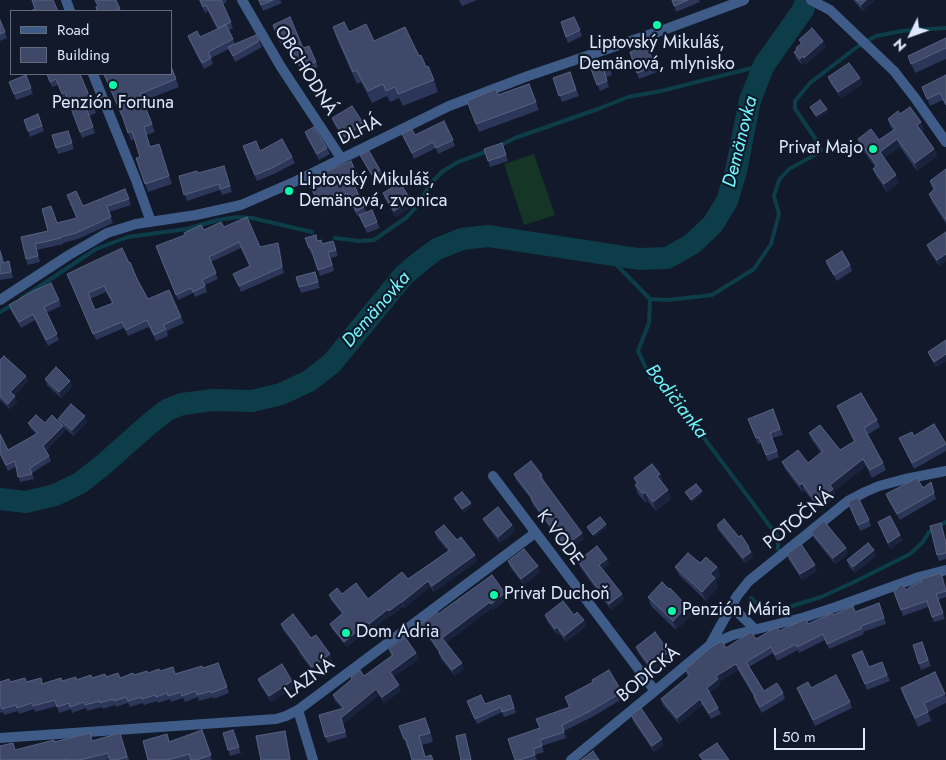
<!DOCTYPE html>
<meta charset="utf-8">
<style>
body{margin:0}
#map{position:relative;width:946px;height:760px;overflow:hidden;background:#12192b;font-family:Jost,sans-serif}
canvas{display:block}
.legend{position:absolute;left:10px;top:10px;width:162px;height:65px;box-sizing:border-box;background:#12192b;border:1px solid #636c7f;margin:0;padding:6px 9px;list-style:none;font-size:15px;color:#dde8fe}
.legend li{display:flex;align-items:center;gap:10px;height:25px}
.legend b{width:25px;border:1px solid #636c7f}
.north{position:absolute;left:886px;top:10px;width:50px;height:50px;-webkit-text-stroke:4px #12192b;paint-order:stroke;rotate:228deg;font-size:14px;font-weight:700;line-height:20px;text-align:center;color:#dde8fe}
.north::after{content:'';display:block;margin:auto;width:18px;height:22px;background:#dde8fe;clip-path:polygon(50% 0,100% 100%,50% 72%,0 100%)}
.scale{position:absolute;left:774px;top:728px;width:91px;height:22px;box-sizing:border-box;border:2px solid #dde8fe;border-top:0;padding-left:6px;font-size:15px;line-height:18px;white-space:nowrap;color:#dde8fe;-webkit-text-stroke:4px #12192b;paint-order:stroke}
</style>
<div id="map">
<canvas width="946" height="760"></canvas>
<ul class="legend">
<li><b style="height:6px;background:#3f5c88"></b>Road</li>
<li><b style="height:14px;background:#3e4969"></b>Building</li>
</ul>
<div class="north">N</div>
<div class="scale">50 m</div>
</div>
<script>
const c = document.querySelector('canvas').getContext('2d');
c.lineJoin = 'round';
function fill(path, color) { c.fillStyle = color; c.fill(path, 'evenodd'); }
const toPath = rows => new Path2D(rows.map(r => 'M' + r).join(''));
function strokePath(path, color, width, dash) { c.strokeStyle = color; c.lineWidth = width; c.lineCap = dash ? 'butt' : 'round'; c.setLineDash(dash || []); c.stroke(path); }
function write(font, color, halo, rows, align = 'center') {
  c.font = font + ' Jost,sans-serif'; c.lineWidth = 4.5; c.setLineDash([]); c.textBaseline = 'middle'; c.strokeStyle = halo; c.fillStyle = color; for (const [text, x, y, turn = 0] of rows) {
    c.save(); c.translate(x, y); c.rotate((+turn || 0) * Math.PI / 180); c.textAlign = isNaN(turn) ? turn : align; if (halo) c.strokeText(text, 0, 0); c.fillText(text, 0, 0); c.restore();
  }
}
fill(toPath([
 [534,154,555,215,524,225,504,164]
]), '#153526');
strokePath(toPath([
 [499,146,515,138,598,109,628,97,661,91,764,65],
 [335,238,359,241,374,240,407,217,416,207,431,183,443,171,458,162,488,151],
 [606,254,650,299,649,323,638,351,650,377,689,418,755,506,778,537,778,549],
 [22,298,96,249,128,237,187,229,218,220,238,217,252,218,312,232],
 [650,299,668,300,712,295,754,269,771,244,779,214,774,196,779,180,789,169,813,156,821,150,815,138,795,109,795,101,810,83,857,47,876,36,902,31,946,28],
 [0,312,12,305],
 [751,598,762,608,769,612,773,612,821,597,852,583,910,554,923,542,929,532,946,522]
]), '#0d3d49', 4);
strokePath(toPath([
 [0,499,26,502,55,495,80,483,103,465,148,425,167,410,182,404,213,400,252,401,281,394,309,381,332,363,404,275,422,260,437,249,462,239,488,236,639,259,667,258,692,244,713,224,727,201,736,171,750,100,764,65,803,10,806,0]
]), '#0d3d49', 22);
strokePath(toPath([
 [66,0,70,11],
 [242,0,281,67,341,158],
 [811,0,830,10,894,71,915,98,946,142],
 [93,74,136,180,151,222],
 [0,300,69,255,107,233,136,224,196,215,241,205,296,181,449,106,528,76,666,29,744,0],
 [493,476,655,691],
 [731,606,755,629],
 [710,645,737,596,749,581,848,501,865,492,879,486,905,479,946,471],
 [298,710,313,760],
 [0,738,262,720,276,719,286,716,298,710,535,533],
 [571,760,655,691,710,645,733,635,802,618,836,607,919,577,946,570]
]), '#3f5c88', 10);
fill(toPath([
 [199,0,226,0,227,2,223,4,233,28,229,30,235,44,259,41,262,47,235,62,229,49,211,58,213,64,204,69,190,42,188,36,200,37,217,29,208,11,205,13],
 [258,0,280,0,282,3,263,11],
 [459,0,477,0,462,6],
 [672,0,699,0,700,2,676,12],
 [853,0,875,0,863,11],
 [574,17,582,36,568,43,561,22],
 [0,20,7,38,0,41],
 [273,25,303,48,316,62,318,67,304,73,297,64,294,65,284,44,281,46],
 [333,27,349,32,419,56,434,80,438,92,403,106,399,98,390,102,387,96,372,103,361,82,357,84,337,39],
 [946,38,946,59,915,73,908,56],
 [799,40,823,41,826,47,806,64,805,62,802,65,796,58,794,52,797,50,796,48,801,44],
 [647,46,657,72,639,79,630,52],
 [607,60,612,75,606,77,609,87,600,91,590,66],
 [171,66,179,87,143,101,155,132,146,135,150,146,159,144,172,184,148,192,136,158,140,157,134,139,131,141,125,123,103,74,171,74],
 [570,72,579,96,562,102,553,78],
 [47,74,80,74,96,113,89,116,95,133,82,138,67,98,64,99,58,85,52,87],
 [26,75,33,94,16,100,9,82],
 [946,75,946,106,943,100,930,106,922,87],
 [828,77,860,78,862,84,841,98,830,83],
 [529,84,539,110,479,132,467,101,498,95],
 [38,114,44,131,30,137,24,120],
 [900,114,921,122,924,130,922,131,934,149,937,156,917,171,900,147,884,158,899,183,887,192,876,176,873,169,875,167,860,146,858,139,879,140,893,130,890,126,888,119],
 [332,118,364,124,366,130,346,143,334,124],
 [68,131,74,149,58,154,56,148],
 [305,132,327,148,330,154,319,160,307,138],
 [402,134,453,140,455,146,438,154,436,148,414,159],
 [502,143,508,161,490,167,488,161],
 [260,151,292,157,295,163,276,173,257,181,245,152],
 [360,155,380,170,383,176,374,180,363,161],
 [946,170,946,224,932,202,929,194,933,191,930,181],
 [226,172,232,192,222,195,220,190,187,201,179,176,198,173],
 [307,180,362,187,357,190,366,212,357,216,349,199,340,203,338,199,322,209,316,199],
 [125,189,131,205,109,212,113,223,78,239,63,243,63,244,37,250,40,262,28,265,26,259,21,237,48,231,57,223,77,218,69,201,83,206],
 [383,193,411,200,413,206,396,217,385,199],
 [359,215,377,222,380,228,367,233],
 [224,227,260,247,280,248,284,273,241,292,233,274,250,267,241,248,211,262,218,279,205,285,207,292,195,297,193,293,178,300,158,252,204,230],
 [946,232,939,266,929,251,927,245],
 [305,238,318,241,322,244,335,247,338,256,331,258,334,271,320,276,312,254,311,254],
 [0,251,3,257,4,262,11,267,13,278,0,280],
 [826,261,850,265,852,271,837,281,828,267],
 [129,263,148,299,181,317,184,323,167,331,168,336,156,341,149,327,128,336,124,328,96,340,67,274],
 [106,292,112,303,95,310,90,299],
 [315,272,320,288,301,293,296,277],
 [59,300,61,306,46,313,59,340,48,346,35,320,21,328,11,311,9,305],
 [946,340,946,361,936,367,930,357,928,352],
 [0,360,28,381,14,396,17,402,10,409,0,400],
 [45,379,70,381,72,387,61,398,47,385],
 [837,406,877,420,880,427,867,435,883,463,886,470,872,478,866,466,834,491,836,496,824,506,823,504,818,508,804,490,802,492,785,469,782,462,808,463,821,453,812,440,809,433,840,450,854,442,840,413],
 [773,409,783,435,772,438,779,457,768,461,761,443,758,444,748,419],
 [58,419,87,422,74,436,63,427,65,431,46,451,49,456,51,461,32,473,34,479,20,482,16,467,8,471,0,455,0,434,8,450,36,434,30,428,28,423,60,423],
 [914,436,946,444,946,451,914,469,899,438],
 [514,474,542,475,544,481,584,539,568,552,533,505,531,499,516,480],
 [660,474,663,482,662,483,668,490,671,499,656,511,648,501,646,503,638,494,635,485,636,484,634,478],
 [931,482,936,499,900,520,888,500,886,494,923,488],
 [454,498,472,506,464,512,455,501],
 [848,502,869,520,871,526,860,531],
 [483,519,512,525,515,531,500,543,486,525],
 [878,522,900,535,902,541,890,549],
 [941,523,946,540,946,559,939,561,937,555],
 [717,525,739,537,749,547,753,557,745,563,718,530],
 [435,532,457,540,475,555,477,561,434,592,430,587,404,608,403,607,391,616,390,615,372,630,370,628,347,647,332,629,330,624,342,614,331,600,329,595,342,594,368,599,408,579,448,551,437,538],
 [811,532,846,548,848,554,835,564,814,538],
 [874,550,876,556,855,573,849,566,847,560],
 [787,554,817,571,802,580,789,560],
 [607,559,609,565,603,569,622,594,624,600,611,610,580,567,578,561],
 [508,561,540,572,524,585,510,567],
 [700,563,717,567,720,576,716,580,718,587,706,601,679,575,675,567],
 [946,589,946,597,938,600,945,619,934,622,928,607,903,616,894,592,906,590],
 [505,593,508,599,493,610,492,608,446,643,464,669,455,676,441,659,440,654,423,630,421,624,438,614],
 [648,597,687,606,691,615,676,630,651,606],
 [879,603,886,624,863,632,864,634,829,649,825,640,799,653,798,650,777,661,773,653,749,667,764,691,783,693,785,699,762,713,756,703,754,697,738,670,719,682,720,685,710,693,718,708,721,714,711,719,702,705,679,724,663,705,661,699,688,677,685,670,726,648,779,631,808,624,833,615,855,612],
 [545,615,574,615,584,620,586,626,566,642,559,633,557,635,547,621],
 [281,624,311,638,332,660,314,673,300,654,299,651,283,630],
 [922,642,931,666,921,670,913,645],
 [636,647,669,652,671,658,652,672,638,653],
 [389,649,416,653,419,659,393,677,401,691,384,703,379,695,343,724,347,737,328,743,325,737,342,708,335,701,333,695,352,680,351,677,364,676,391,656],
 [855,661,869,667,882,662,890,681,867,690],
 [218,663,229,693,213,699,213,697,199,701,198,697,185,702,183,698,171,702,170,699,158,703,157,701,144,705,143,703,130,707,128,703,116,707,115,705,103,709,102,707,87,711,86,708,72,713,71,709,59,713,57,706,35,712,34,709,19,714,18,711,4,715,3,712,0,713,0,682,26,682,41,678,43,684,106,677,120,678,160,671,175,674,203,668],
 [935,672,946,697,946,703,928,712,931,721,918,727,904,697,901,688],
 [258,679,292,681,295,687,271,702,260,685],
 [797,688,811,688,850,702,852,708,815,726],
 [622,692,624,698,592,717,564,731,566,738,542,746,544,752,535,755,537,760,515,760,540,728,569,708,565,697],
 [510,695,516,713,504,717,502,712,477,724,467,701,485,704],
 [631,715,664,745,654,752,633,721],
 [429,727,433,742,422,745,426,757,412,760,409,748,407,748,404,739],
 [202,730,212,760,148,760,167,734,170,742],
 [233,730,241,753,230,756,223,733],
 [120,733,129,760,110,760,110,759,105,760,0,760,16,750,54,742,92,741]
]), '#2b3658');
fill(toPath([
 [866,0,875,0,863,11,861,5],
 [823,41,826,47,806,64,804,58],
 [803,56,805,62,802,65,800,59],
 [860,78,862,84,841,98,838,92],
 [827,109,828,112,817,119,816,116],
 [921,122,924,130,920,133,917,125],
 [364,124,366,130,346,143,344,137],
 [897,139,900,147,883,159,880,152],
 [934,149,937,156,917,171,915,163],
 [896,175,899,183,887,192,884,184],
 [360,182,362,187,356,191,354,185],
 [411,200,413,206,396,217,394,211],
 [278,243,280,248,284,273,282,267],
 [946,254,946,261,939,266,937,260],
 [9,261,11,267,13,278,11,272],
 [946,354,946,361,936,367,934,362],
 [26,376,28,381,12,398,10,392],
 [70,381,72,387,61,398,59,392],
 [15,396,17,402,10,409,8,404],
 [85,416,87,422,74,436,72,430],
 [63,426,65,431,45,452,43,446],
 [863,459,866,466,834,491,836,496,824,506,821,499,830,485],
 [660,474,663,482,660,485,657,476],
 [802,483,804,490,802,492,800,485],
 [668,490,671,499,656,511,653,502],
 [702,491,703,494,692,503,691,500],
 [645,492,648,501,646,503,643,494],
 [820,497,823,504,818,508,815,501],
 [471,503,472,506,464,512,462,509],
 [606,524,607,527,594,538,593,535],
 [512,525,515,531,500,543,498,537],
 [582,533,584,539,568,552,565,546],
 [900,535,902,541,890,549,888,543],
 [749,547,753,557,745,563,743,558,748,548],
 [846,548,848,554,835,564,833,558],
 [874,550,876,556,855,573,853,567],
 [475,555,477,561,434,592,432,586],
 [607,559,609,565,601,571,599,565],
 [815,565,817,571,802,580,800,574],
 [538,566,540,572,524,585,521,579],
 [717,567,720,576,716,580,718,587,706,601,702,592,710,574],
 [428,581,430,587,404,608,402,602],
 [505,593,508,599,493,610,491,604],
 [622,594,624,600,611,610,609,604],
 [401,602,403,607,391,616,389,611],
 [490,602,492,608,445,644,442,638],
 [687,606,691,615,676,630,673,621],
 [388,609,390,615,372,630,369,624],
 [584,620,586,626,566,642,564,636],
 [368,622,370,628,347,647,344,642],
 [557,627,559,633,557,635,555,629],
 [669,652,671,658,652,672,650,666],
 [416,653,419,659,392,678,390,672],
 [330,654,332,660,314,673,312,667],
 [462,663,464,669,455,676,452,670],
 [736,664,738,670,719,682,720,685,709,694,707,688,716,676],
 [292,681,295,687,271,702,269,696],
 [399,685,401,691,384,703,382,697],
 [376,689,379,695,343,724,347,737,341,718],
 [700,699,702,705,679,724,677,718],
 [285,731,287,737,291,760,290,760],
 [465,734,468,743,472,760,471,760],
 [662,739,664,745,654,752,652,746]
]), '#19233e');
const building = toPath([
 [32,0,53,0,58,11,30,11,35,9,32,0],
 [95,0,116,0,120,9,114,11,97,11,96,7,98,6,95,0],
 [200,0,221,0,231,22,218,28,206,5,203,7,200,0],
 [259,0,273,0,261,5,259,0],
 [672,0,688,0,674,6,672,0],
 [856,0,866,0,861,5,856,0],
 [290,17,303,48,309,46,316,62,301,67,295,58,292,59,282,38,279,40,273,25,290,17],
 [574,17,580,30,566,37,561,22,574,17],
 [0,20,5,32,0,34,0,20],
 [344,22,349,32,366,24,374,41,405,27,419,56,421,55,426,67,428,66,434,80,398,94,395,87,386,91,383,84,368,91,356,70,353,72,333,27,344,22],
 [226,25,233,39,208,52,211,58,202,63,188,36,197,31,200,37,226,25],
 [812,28,823,41,804,58,803,56,800,59,794,52,797,50,796,48,802,43,799,40,812,28],
 [256,35,259,41,233,56,228,47,256,35],
 [946,38,946,48,911,64,908,56,946,38],
 [647,46,655,66,637,73,630,52,647,46],
 [607,60,610,69,604,71,607,81,597,85,590,66,607,60],
 [849,63,860,78,838,92,828,77,849,63],
 [171,66,176,79,140,94,152,124,144,127,150,147,159,144,169,176,145,184,136,158,140,157,132,131,128,133,123,118,104,74,171,74,171,66],
 [570,72,576,90,559,96,553,78,570,72],
 [47,74,80,74,94,107,87,110,93,127,80,132,65,92,62,94,56,79,50,82,47,74],
 [26,75,31,88,14,94,9,82,26,75],
 [946,75,946,105,940,93,927,99,922,87,946,75],
 [529,84,536,102,476,124,467,101,496,89,498,95,529,84],
 [820,100,827,109,816,116,810,107,820,100],
 [352,106,364,124,344,137,332,118,352,106],
 [910,107,921,122,917,125,934,149,915,163,897,139,880,152,896,175,884,184,873,169,877,166,858,139,871,129,879,140,895,129,888,119,898,111,900,114,910,107],
 [38,114,42,126,28,131,24,120,38,114],
 [444,121,453,140,436,148,433,142,412,153,402,134,412,129,415,135,444,121],
 [314,127,327,148,317,154,305,132,314,127],
 [68,131,72,143,56,148,52,135,68,131],
 [282,139,292,157,274,167,255,175,243,146,256,141,260,151,282,139],
 [502,143,506,155,488,161,484,149,502,143],
 [369,151,380,170,372,175,360,155,369,151],
 [351,161,360,182,354,185,364,207,356,211,347,193,338,198,336,194,320,204,314,194,307,180,351,161],
 [224,166,230,186,220,189,219,184,184,195,179,176,197,171,198,173,224,166],
 [946,169,946,220,929,194,935,189,930,181,946,169],
 [400,183,411,200,394,211,383,193,400,183],
 [125,189,129,199,107,206,111,217,76,233,61,237,61,238,35,244,38,256,26,259,21,237,48,231,42,209,51,206,57,223,77,218,67,195,76,191,83,206,125,189],
 [372,210,377,222,365,227,359,215,372,210],
 [247,217,260,247,278,243,282,267,239,286,233,274,250,266,239,242,209,257,216,273,202,280,205,286,193,292,191,288,176,295,156,246,185,235,184,233,201,225,204,230,221,222,224,227,247,217],
 [946,232,946,254,937,260,927,245,946,232],
 [316,235,317,241,321,240,322,244,333,241,336,250,328,252,332,265,318,270,311,248,309,248,305,238,316,235],
 [122,248,129,263,130,262,137,279,148,299,169,290,181,317,163,325,166,329,154,335,147,320,126,330,122,322,93,334,67,274,122,248],
 [104,286,113,303,95,310,88,293,104,286],
 [0,251,3,263,9,261,11,272,0,274,0,251],
 [842,251,850,265,834,275,826,261,842,251],
 [315,272,318,282,299,287,296,277,315,272],
 [51,283,59,300,44,307,57,334,46,340,33,314,19,322,9,305,33,291,51,283],
 [946,340,946,354,934,362,928,352,946,340],
 [4,356,26,376,10,392,15,396,8,404,0,396,0,360,4,356],
 [56,367,70,381,59,392,45,379,56,367],
 [861,393,877,420,864,428,883,463,870,470,863,459,830,485,833,489,821,499,820,497,815,501,802,483,800,485,782,462,798,450,808,463,823,451,809,433,820,425,840,450,855,441,837,406,861,393],
 [71,404,85,416,72,430,58,419,71,404],
 [773,409,780,429,770,433,777,451,766,455,759,437,756,438,748,419,773,409],
 [36,415,45,423,52,415,63,426,43,446,49,456,30,468,32,474,18,477,15,461,6,465,0,453,0,434,8,450,38,433,28,423,36,415],
 [934,424,946,444,912,463,899,438,912,432,914,436,934,424],
 [531,461,542,475,540,476,582,533,565,546,531,499,532,498,514,474,531,461],
 [652,464,660,474,657,476,668,490,653,502,645,492,643,494,635,485,638,483,634,478,652,464],
 [917,478,923,488,931,482,934,493,897,514,886,494,917,478],
 [696,484,702,491,691,500,685,492,696,484],
 [462,492,471,503,462,509,454,498,462,492],
 [858,497,869,520,858,525,848,502,858,497],
 [498,507,512,525,498,537,483,519,498,507],
 [890,516,900,535,888,543,878,522,890,516],
 [600,517,606,524,593,535,587,527,600,517],
 [724,519,739,537,741,535,749,547,748,548,751,552,743,558,717,525,724,519],
 [824,521,846,548,833,558,811,532,824,521],
 [941,523,945,540,946,540,946,553,937,555,930,526,941,523],
 [444,525,457,540,461,537,475,555,432,586,428,581,402,602,401,602,389,611,388,609,369,624,368,622,344,642,330,624,343,613,329,595,337,588,342,594,356,583,368,599,402,572,408,579,450,550,435,532,444,525],
 [868,543,874,550,853,567,847,560,868,543],
 [801,544,815,565,800,574,787,554,801,544],
 [597,546,607,559,599,565,622,594,609,604,578,561,597,546],
 [524,549,538,566,521,579,508,561,524,549],
 [688,553,700,563,706,557,717,567,710,574,715,578,702,592,675,567,688,553],
 [941,573,946,591,936,594,943,613,932,617,927,601,901,610,894,592,900,585,901,584,906,590,911,586,922,582,921,579,941,573],
 [492,575,505,593,491,604,490,602,442,638,462,663,452,670,439,653,440,652,421,624,437,612,438,614,492,575],
 [662,582,669,589,670,588,687,606,673,621,648,597,662,582],
 [563,601,574,615,577,612,584,620,564,636,557,627,555,629,545,615,563,601],
 [879,603,884,618,861,626,862,628,827,644,823,634,797,647,796,644,775,655,771,647,746,662,764,691,777,683,783,693,760,707,754,697,755,696,736,664,716,676,718,679,707,688,718,708,709,713,700,699,677,718,661,699,690,675,685,670,710,648,722,641,726,648,751,632,756,639,777,627,779,631,806,619,808,624,832,613,833,615,853,606,855,612,879,603],
 [293,614,311,638,316,635,330,654,312,667,298,648,298,647,281,624,293,614],
 [655,632,669,652,650,666,636,647,655,632],
 [405,637,416,653,390,672,399,685,382,697,376,689,341,718,345,732,325,737,319,715,344,708,333,695,352,679,351,677,360,670,364,676,393,655,389,649,405,637],
 [922,642,928,660,919,664,913,645,922,642],
 [862,651,869,667,882,662,887,675,865,684,852,655,862,651],
 [218,663,227,687,211,693,211,691,197,695,196,691,182,696,181,692,168,696,167,693,156,697,155,695,142,699,141,697,128,701,126,697,114,701,113,699,100,703,100,701,85,705,84,702,70,707,69,703,57,707,55,700,33,706,32,703,17,708,16,705,2,709,1,706,0,706,0,682,9,679,10,682,25,678,26,682,41,678,42,684,61,678,62,681,76,677,76,680,91,675,92,678,105,674,106,677,118,673,120,678,133,673,134,675,147,671,148,673,159,669,160,671,173,667,175,674,202,666,203,668,218,663],
 [282,664,292,681,269,696,258,679,282,664],
 [609,670,622,692,590,711,562,725,564,732,540,740,542,746,533,749,535,755,519,760,515,760,508,739,540,728,536,719,570,707,565,697,593,682,592,680,609,670],
 [935,672,945,694,924,703,928,712,915,718,901,688,935,672],
 [836,675,850,702,813,720,797,688,808,682,811,688,836,675],
 [481,695,485,704,510,695,514,708,502,712,501,707,475,719,467,701,481,695],
 [641,708,662,739,652,746,631,715,641,708],
 [425,718,430,733,419,736,425,757,431,755,433,760,412,760,406,739,404,739,399,726,425,718],
 [202,730,211,755,196,760,191,760,189,754,168,760,148,760,143,741,167,734,169,742,202,730],
 [233,730,239,747,228,750,223,733,233,730],
 [285,731,290,760,261,760,256,736,285,731],
 [90,733,92,741,120,733,127,757,116,760,110,760,108,753,80,760,69,760,68,759,63,760,0,760,0,746,13,743,15,750,54,740,54,742,90,733],
 [465,734,471,760,461,760,456,736,465,734],
 [717,743,729,760,703,760,699,755,717,743],
 [593,751,599,760,581,760,593,751]
]);
fill(building, '#3e4969');
strokePath(building, '#576281', 1);
for (const [x, y, r, color] of [
 [657,25,5,"#0ff8a9"],
 [113,85,5,"#0ff8a9"],
 [873,149,5,"#0ff8a9"],
 [289,191,5,"#0ff8a9"],
 [494,595,5,"#0ff8a9"],
 [672,611,5,"#0ff8a9"],
 [346,633,5,"#0ff8a9"]
]) { const dot = new Path2D(); dot.arc(x, y, r, 0, 2 * Math.PI); c.fillStyle = color; c.fill(dot); strokePath(dot, '#12192b', 2); }
write('18px', '#dde8fe', '#12192b', [
 ["Liptovský Mikuláš,",657,44,"center"],
 ["Demänová, mlynisko",657,65,"center"],
 ["Penzión Fortuna",113,104,"center"],
 ["Privat Majo",863,149,"right"],
 ["Liptovský Mikuláš,",299,181],
 ["Demänová, zvonica",299,202],
 ["Privat Duchoň",504,595],
 ["Penzión Mária",682,611],
 ["Dom Adria",356,633]
], 'left');
write('18px', '#dde8fe', '#12192b', [
 ["OBCHODNÁ",305,71,58],
 ["DLHÁ",360,131,-26],
 ["POTOČNÁ",799,520,-39],
 ["K VODE",559,538,53],
 ["BODICKÁ",649,675,-40],
 ["LAZNÁ",310,679,-36]
]);
write('italic 19px', '#6ef7fb', '#12192b', [
 ["Demänovka",741,142,-76],
 ["Demänovka",377,310,-49],
 ["Bodičianka",676,402,52]
]);
</script>
